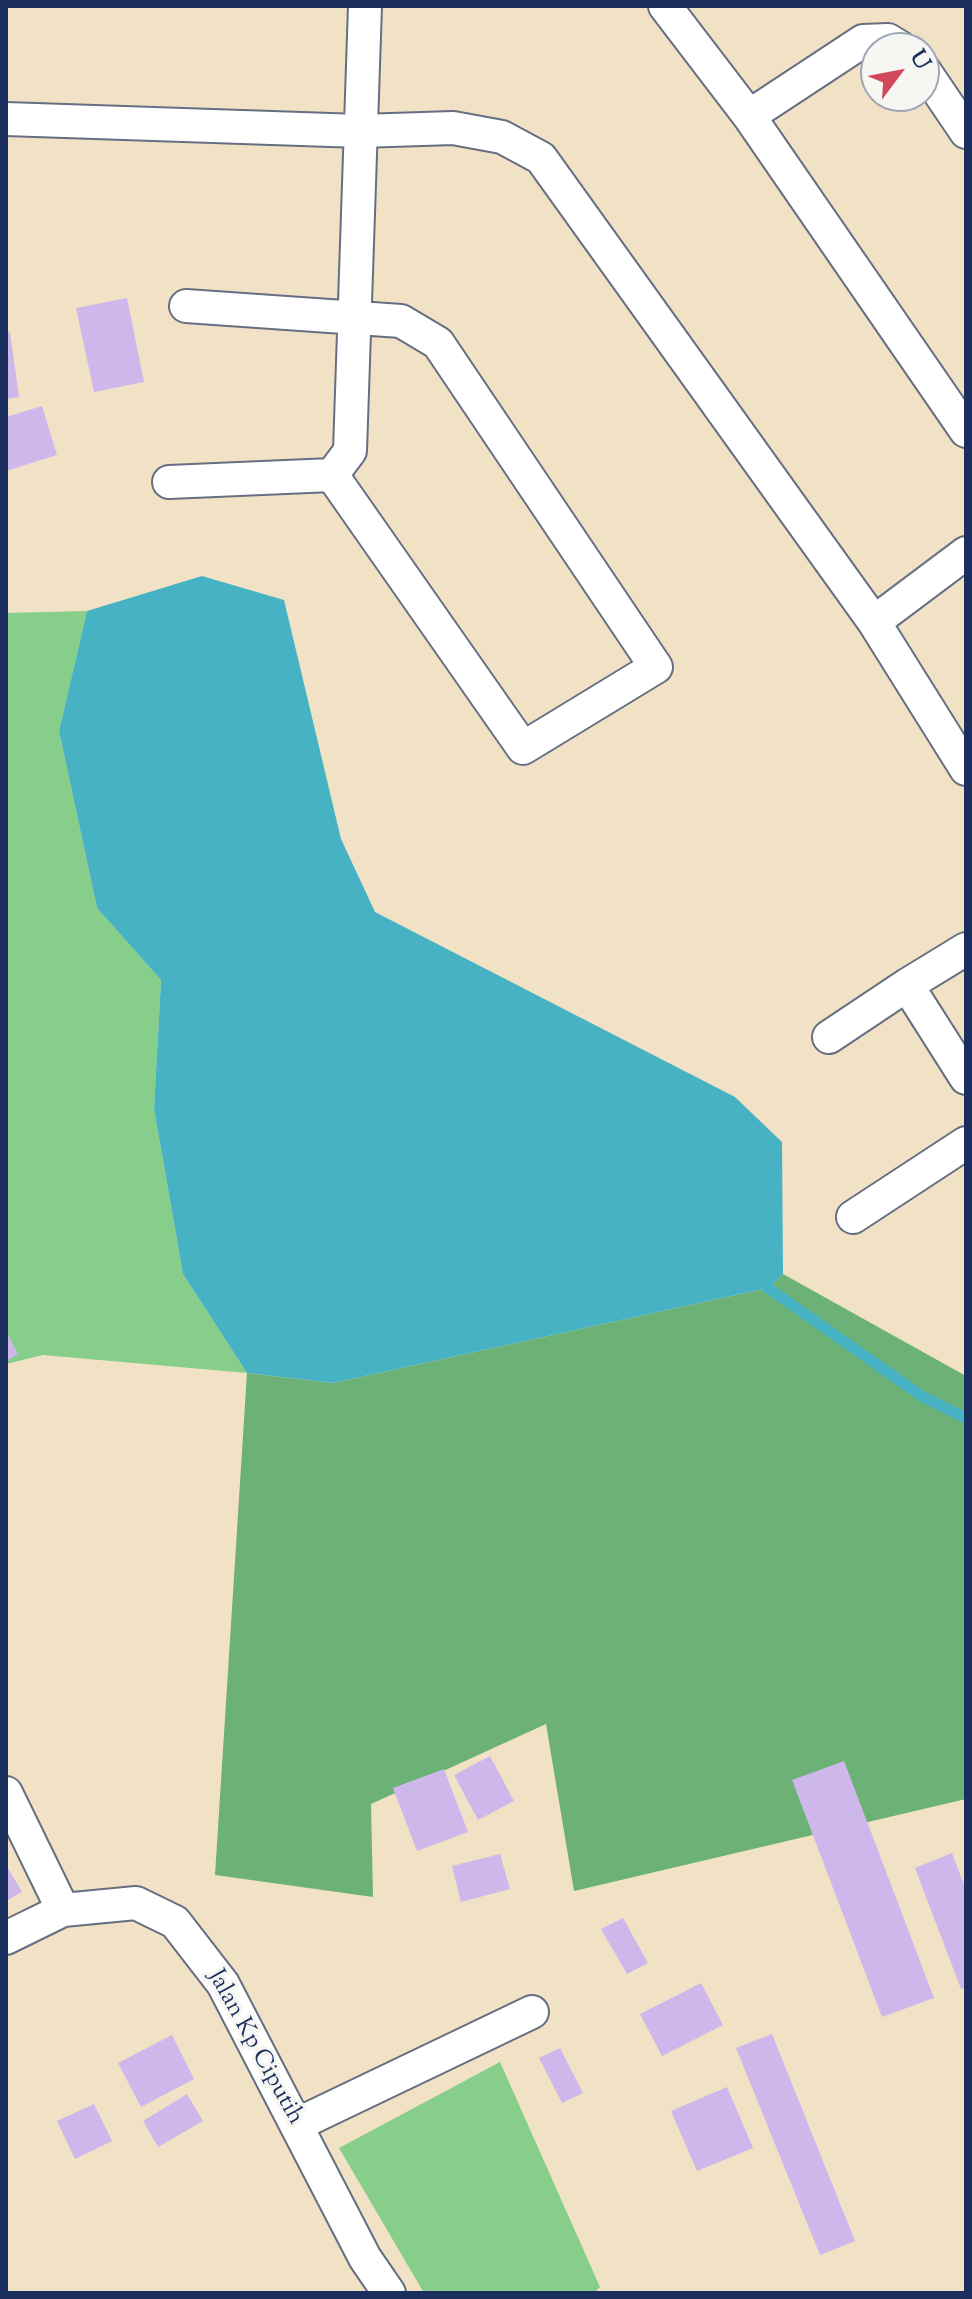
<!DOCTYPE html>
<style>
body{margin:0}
#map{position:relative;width:972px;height:2299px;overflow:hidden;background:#f1e2c6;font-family:"Sorts Mill Goudy",serif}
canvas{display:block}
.frame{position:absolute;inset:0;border:8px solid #1b2f5e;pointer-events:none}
.north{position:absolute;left:860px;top:32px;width:80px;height:80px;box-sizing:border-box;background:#f6f6f2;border:2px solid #9ea6b7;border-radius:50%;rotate:58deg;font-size:22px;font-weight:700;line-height:32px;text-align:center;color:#1b2f5e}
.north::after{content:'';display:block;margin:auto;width:28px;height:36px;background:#d1495b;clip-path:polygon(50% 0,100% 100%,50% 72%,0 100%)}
</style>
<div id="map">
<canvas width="972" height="2299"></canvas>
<div class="frame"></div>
<div class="north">U</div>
</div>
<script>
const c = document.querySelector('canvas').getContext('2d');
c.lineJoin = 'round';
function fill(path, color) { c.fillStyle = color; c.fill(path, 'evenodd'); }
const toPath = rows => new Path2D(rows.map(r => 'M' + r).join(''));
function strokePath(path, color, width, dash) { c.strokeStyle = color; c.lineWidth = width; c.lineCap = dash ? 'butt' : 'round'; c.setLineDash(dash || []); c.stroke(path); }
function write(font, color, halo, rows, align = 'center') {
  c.font = font + ' "Sorts Mill Goudy",serif'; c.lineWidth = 7; c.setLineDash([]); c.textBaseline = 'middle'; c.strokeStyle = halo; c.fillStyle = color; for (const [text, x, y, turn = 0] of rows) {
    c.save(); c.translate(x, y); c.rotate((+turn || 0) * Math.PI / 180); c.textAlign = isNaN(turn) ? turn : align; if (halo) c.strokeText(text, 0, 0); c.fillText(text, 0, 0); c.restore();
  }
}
fill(toPath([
 [87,611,59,731,97,908,161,980,154,1109,183,1274,247,1373,43,1355,6,1364,6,613],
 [500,2062,600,2287,594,2293,424,2293,339,2148]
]), '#86ce8a');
fill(toPath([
 [783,1274,966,1376,966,1799,574,1891,546,1724,371,1804,373,1897,215,1875,247,1373,333,1383,768,1288]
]), '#6cb176');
fill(toPath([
 [202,576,284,600,341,839,375,912,735,1097,782,1142,783,1274,768,1288,333,1383,247,1373,183,1274,154,1109,161,980,97,908,59,731,87,611]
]), '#47b2c4');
strokePath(toPath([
 [768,1288,923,1397,966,1418]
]), '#47b2c4', 11);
fill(toPath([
 [127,298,144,382,94,392,76,308],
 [10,332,19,397,6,399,6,333],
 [42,406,57,455,6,471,6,417],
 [6,1331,18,1354,6,1361],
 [490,1756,514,1801,478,1820,454,1775],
 [844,1761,934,1998,882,2017,792,1780],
 [444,1769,468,1832,417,1851,393,1788],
 [952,1853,966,1890,966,1988,961,1989,915,1868],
 [500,1854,510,1889,461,1902,452,1866],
 [6,1865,22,1892,6,1901],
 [623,1918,648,1963,627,1974,601,1929],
 [701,1983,723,2025,662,2056,640,2014],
 [772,2034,855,2241,820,2255,736,2048],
 [172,2035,194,2079,141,2107,118,2063],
 [560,2048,583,2093,562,2103,539,2058],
 [727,2087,753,2148,697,2171,671,2111],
 [187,2094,203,2121,158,2147,143,2121],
 [94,2104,112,2141,75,2159,57,2121]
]), '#cdb7eb');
const minor = toPath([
 [665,6,749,116,966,431],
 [924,70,966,132],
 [749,116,863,41,888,40,901,48],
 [6,119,360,131,453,128,502,137,541,158,874,622,966,769],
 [186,306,401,321,438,343,656,667,523,748,332,475],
 [169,482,332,475,350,451,365,6],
 [874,622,966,553],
 [966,949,907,985,966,1078],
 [829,1037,907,985],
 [853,1217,966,1143],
 [6,1793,63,1910],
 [6,1938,63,1910,136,1903,175,1922,223,1984,365,2258,389,2293],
 [296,2125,532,2012]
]);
strokePath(minor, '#666e82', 36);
strokePath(minor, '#fff', 32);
write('24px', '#1b2f5e', '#f6f6f2', [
 ["Jalan Kp Ciputih",254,2048,61]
]);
</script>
